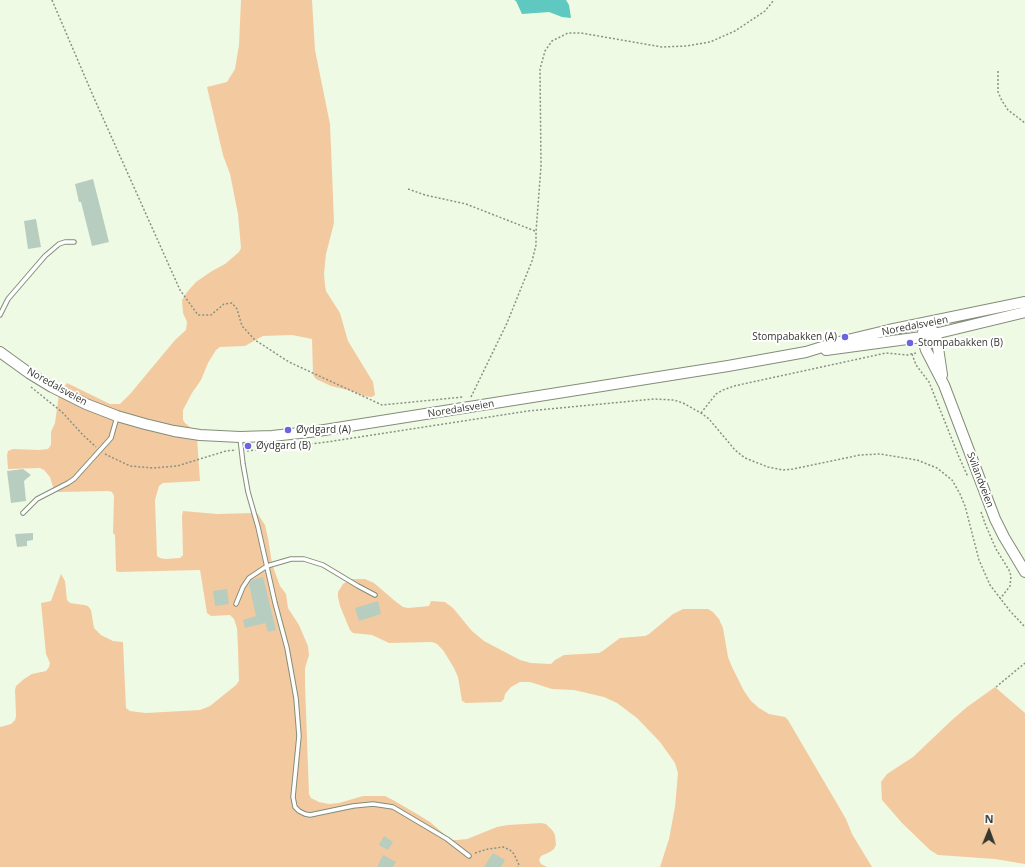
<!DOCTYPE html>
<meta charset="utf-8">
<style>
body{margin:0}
#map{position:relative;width:1025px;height:867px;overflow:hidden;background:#effae4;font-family:"Open Sans",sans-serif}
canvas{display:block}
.north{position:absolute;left:969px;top:811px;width:40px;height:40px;-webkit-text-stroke:3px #fff;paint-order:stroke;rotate:1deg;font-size:11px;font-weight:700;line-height:16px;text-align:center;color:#343830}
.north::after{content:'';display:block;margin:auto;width:14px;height:18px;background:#343830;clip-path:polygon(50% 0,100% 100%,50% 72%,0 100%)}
</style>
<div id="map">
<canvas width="1025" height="867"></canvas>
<div class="north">N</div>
</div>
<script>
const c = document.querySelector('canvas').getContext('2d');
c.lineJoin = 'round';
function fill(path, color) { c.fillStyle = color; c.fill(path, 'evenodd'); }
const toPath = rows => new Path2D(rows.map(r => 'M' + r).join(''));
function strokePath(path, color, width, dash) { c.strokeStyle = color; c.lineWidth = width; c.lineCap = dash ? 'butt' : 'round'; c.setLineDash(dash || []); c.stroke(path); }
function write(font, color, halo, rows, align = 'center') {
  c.font = font + ' "Open Sans",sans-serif'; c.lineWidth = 4; c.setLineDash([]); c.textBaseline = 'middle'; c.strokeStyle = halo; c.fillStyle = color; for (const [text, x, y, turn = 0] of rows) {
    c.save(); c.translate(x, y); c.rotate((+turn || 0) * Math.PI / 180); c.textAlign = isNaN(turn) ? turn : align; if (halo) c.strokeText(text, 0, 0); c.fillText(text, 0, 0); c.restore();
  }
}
fill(toPath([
 [241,0,312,0,315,50,330,124,332,171,334,223,326,254,324,274,325,285,326,291,340,313,348,341,373,382,375,395,372,397,363,396,352,391,331,386,316,379,313,375,312,339,292,335,263,336,245,346,220,347,216,350,208,363,201,380,192,393,183,410,183,420,185,423,196,432,197,437,200,481,163,483,159,486,155,500,157,556,160,558,165,559,180,558,183,555,182,516,183,511,217,514,253,513,258,514,265,525,268,538,272,564,280,586,286,594,288,608,299,625,308,646,309,655,305,668,305,684,309,794,311,798,319,802,329,804,339,803,363,796,385,796,393,800,417,814,430,822,444,834,452,840,457,840,467,839,497,827,508,825,541,823,546,824,553,831,555,835,556,845,554,849,550,852,541,856,539,860,541,864,547,867,0,867,0,727,11,724,15,720,16,716,15,690,16,686,24,679,32,674,46,671,49,667,50,663,46,654,41,603,51,601,61,574,65,581,67,600,70,603,84,605,88,606,91,610,94,628,101,635,113,641,123,642,126,708,130,711,146,713,200,710,210,706,236,685,239,681,238,648,237,628,234,619,230,615,211,616,207,613,200,570,119,572,116,571,115,535,113,533,114,496,112,492,108,491,59,492,54,490,50,477,44,470,40,468,8,469,7,455,8,451,13,449,39,450,48,449,51,445,51,432,55,423,59,394,67,383,110,404,120,404,130,394,175,340,186,330,187,322,183,313,182,300,187,292,196,282,212,271,225,264,239,252,241,248,238,214,230,174,223,155,207,87,227,82,235,69,239,45],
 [351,579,365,579,374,583,395,601,403,607,408,608,429,606,431,601,445,602,453,608,472,631,484,641,520,660,531,663,551,664,555,660,564,655,599,653,604,650,620,638,645,636,649,634,673,614,683,609,708,609,713,612,719,619,723,628,728,657,732,667,744,691,751,701,759,708,769,714,785,717,788,720,846,819,852,834,872,867,660,867,669,839,675,807,678,773,675,763,660,742,637,718,617,703,604,697,574,690,552,689,530,682,520,682,511,687,505,694,504,699,501,702,466,703,462,701,458,677,454,668,443,650,437,644,432,642,389,643,372,635,353,633,350,630,340,606,338,597,338,592,343,584],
 [995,687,1025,713,1025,864,995,859,938,855,930,850,902,823,882,800,881,782,887,774,913,757,952,720,967,707]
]), '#f3caa0');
fill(toPath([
 [514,0,566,0,569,5,571,18,562,17,549,12,522,14,516,1]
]), '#5ec8c1');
fill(toPath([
 [93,179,109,242,92,246,81,202,79,202,75,184],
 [36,219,41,247,28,249,24,221],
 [23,469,31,475,24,481,26,501,11,503,7,471],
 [33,533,33,540,27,541,27,546,17,547,15,534],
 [263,577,276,630,268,632,265,623,245,628,243,620,256,616,249,584,252,580],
 [227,589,229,604,215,606,213,591],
 [378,601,381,614,359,621,355,608],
 [384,836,393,842,388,850,379,845],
 [493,853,505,860,501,867,484,867],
 [383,855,396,862,393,867,377,867]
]), '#b6cdbf');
const lane = toPath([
 [0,315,8,299,45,256,59,244,65,242,74,242],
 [240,438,243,464,248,492,258,527,275,603,287,648,296,698,299,736,293,797,295,807,299,811,305,814,310,815,353,806,373,804,393,807,447,839,469,856],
 [23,513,37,499,68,483,74,479,111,438,117,417],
 [236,604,243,587,249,578,267,566,291,559,304,559,323,565,358,586,375,595]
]);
const secondary = toPath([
 [925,324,922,337,926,350,944,385,995,519,1004,537,1025,572],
 [931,329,936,334,942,375],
 [826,350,922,337,1025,312],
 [0,352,29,373,52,387,86,404,117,416,145,424,174,431,200,435,240,437,272,436,318,431,728,366,806,352,835,343,889,330,1025,302]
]);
strokePath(lane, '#838d79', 5.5);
strokePath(secondary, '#838d79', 12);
strokePath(toPath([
 [52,0,94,98,180,290,198,315,211,315,224,304,232,303,237,309,242,326,255,340,289,362,382,405,463,397],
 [998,71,998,92,1002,101,1008,110,1025,123],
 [408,189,425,195,466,204,535,231],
 [947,345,957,339],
 [912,354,916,365,929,382,959,457,968,477],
 [31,387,62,412,83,435,96,447],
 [471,397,507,323,532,261,536,245,536,232,541,166,540,69,545,51,552,41,568,33,581,33,662,47,686,46,710,42,735,31,765,11,774,0],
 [701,413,716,394,723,390,734,386,886,353,907,355,916,353],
 [247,451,327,442,528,411,654,399,674,400,683,403,701,413,709,419,735,450,745,458,768,467,783,470,793,469,860,455,880,454,917,460,937,468,952,480,960,494,965,506,979,560,990,585,1010,611,1025,627],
 [105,454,130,466,153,468,177,466,226,451,236,450],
 [981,512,986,526,996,549,1009,570,1011,576,1010,586,1000,599],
 [996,687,1025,663],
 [475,853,488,849,503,847,510,850,514,854,519,865,518,867]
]), '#8a9183', 1.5, [2, 2]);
strokePath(lane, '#fff', 3.5);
strokePath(secondary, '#fff', 10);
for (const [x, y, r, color] of [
 [845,337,4,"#6b64de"],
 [910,343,4,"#6b64de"],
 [288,430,4,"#6b64de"],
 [248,446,4,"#6b64de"]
]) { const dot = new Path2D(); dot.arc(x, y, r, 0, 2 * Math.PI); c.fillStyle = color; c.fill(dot); strokePath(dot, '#fff', 1.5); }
write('10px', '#343830', '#fff', [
 ["Noredalsveien",915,326,-11],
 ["Noredalsveien",57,387,29],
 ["Noredalsveien",461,409,-9],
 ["Svilandveien",980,480,69]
]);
write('10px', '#343830', '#fff', [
 ["Stompabakken (A)",837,337,"right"],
 ["Stompabakken (B)",918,343],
 ["Øydgard (A)",296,430],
 ["Øydgard (B)",256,446]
], 'left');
</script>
